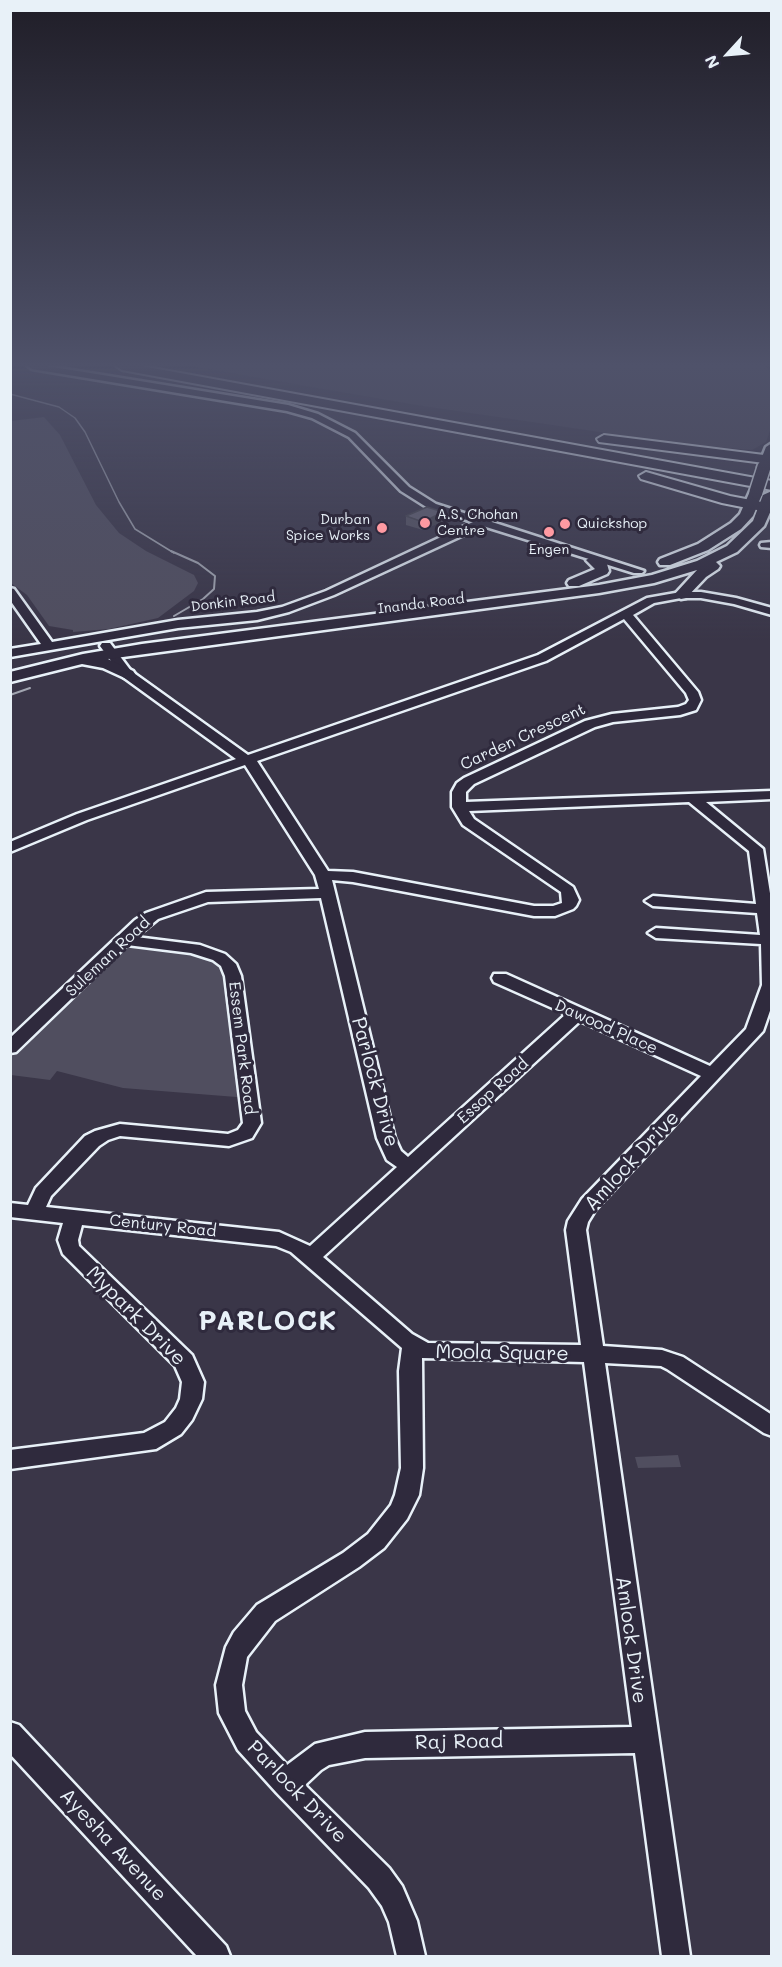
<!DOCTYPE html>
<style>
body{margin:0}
#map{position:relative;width:782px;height:1967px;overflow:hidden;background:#3a3648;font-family:Mali,sans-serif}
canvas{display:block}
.frame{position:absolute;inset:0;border:12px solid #e8f1f8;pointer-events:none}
.north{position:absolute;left:698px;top:24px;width:60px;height:60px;-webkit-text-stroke:4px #2f2a3d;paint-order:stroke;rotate:244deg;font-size:16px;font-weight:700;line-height:24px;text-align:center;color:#e8f1f8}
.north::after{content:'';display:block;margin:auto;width:21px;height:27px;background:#e8f1f8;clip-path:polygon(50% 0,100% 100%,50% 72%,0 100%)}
</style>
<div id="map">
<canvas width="782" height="1967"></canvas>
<div class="frame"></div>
<div class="north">N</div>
</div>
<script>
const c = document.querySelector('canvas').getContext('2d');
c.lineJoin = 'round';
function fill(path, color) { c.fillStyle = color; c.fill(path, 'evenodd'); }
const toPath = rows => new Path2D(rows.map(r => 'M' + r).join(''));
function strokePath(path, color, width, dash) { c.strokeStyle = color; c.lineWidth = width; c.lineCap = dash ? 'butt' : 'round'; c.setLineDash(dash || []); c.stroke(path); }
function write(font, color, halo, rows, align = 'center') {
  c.font = font + ' Mali,sans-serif'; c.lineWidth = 6; c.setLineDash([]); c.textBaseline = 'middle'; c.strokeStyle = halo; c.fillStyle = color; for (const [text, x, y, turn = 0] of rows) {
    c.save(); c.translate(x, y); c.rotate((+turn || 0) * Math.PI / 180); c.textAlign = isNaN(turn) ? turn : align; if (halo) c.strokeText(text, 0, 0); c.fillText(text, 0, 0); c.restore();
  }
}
fill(toPath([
 [190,366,766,366,771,374,771,428,766,442,752,450,681,444,416,405]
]), '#464354');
fill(toPath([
 [44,417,60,435,96,505,119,533,146,551,194,575,198,583,194,591,158,618,109,629,73,632,73,630,49,626,27,595,11,583,11,421],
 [123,941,197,952,226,966,249,1098,123,1088,57,1071,50,1080,11,1075,11,1049],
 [678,1455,681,1467,638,1468,635,1457]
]), '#504e5f');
strokePath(toPath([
 [10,394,59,407,75,418,85,432,119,502,135,529,174,553]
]), '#a2a6b1', 1.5);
strokePath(toPath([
 [171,551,198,563,215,576,214,589,203,599,174,616],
 [10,695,30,688]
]), '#a2a6b1', 2);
const minor = toPath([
 [28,366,47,366,288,405,318,414,355,433,409,487,436,504,644,571,642,573,634,573,483,526,334,595,289,612,257,620,178,628,10,657,10,649,41,644,10,600,10,588,14,589,52,642,178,620,257,612,282,607,326,591,473,522,428,508,401,491,349,437,312,418,287,411,32,369,28,366],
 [772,542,772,548,761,547,760,545,761,543,772,542],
 [681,592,701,592,736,598,772,608,772,615,734,604,701,598,681,598,654,603,633,615,698,692,701,700,696,710,680,715,613,722,595,727,474,784,466,792,466,802,772,791,772,799,706,802,763,849,772,906,772,1005,763,1031,596,1209,588,1222,586,1230,603,1346,662,1350,683,1357,772,1415,772,1436,764,1433,667,1369,661,1366,605,1363,690,1956,662,1956,635,1753,365,1758,329,1765,321,1770,305,1785,389,1868,402,1886,417,1921,425,1956,397,1956,389,1922,382,1906,369,1888,277,1793,238,1750,219,1713,216,1685,226,1647,234,1632,257,1605,343,1553,368,1534,391,1505,395,1495,401,1468,399,1371,402,1348,291,1252,276,1246,82,1225,78,1240,79,1246,192,1355,204,1382,202,1399,192,1420,181,1434,156,1449,10,1469,10,1450,144,1433,165,1422,176,1408,180,1399,182,1382,175,1366,63,1254,58,1240,63,1223,10,1217,10,1203,28,1205,36,1188,85,1136,95,1131,120,1124,228,1134,238,1130,243,1123,225,976,221,966,213,960,191,953,127,945,16,1052,10,1053,10,1038,135,920,146,913,206,892,319,889,315,875,245,765,87,820,10,852,10,842,77,814,236,759,123,677,100,646,102,643,110,643,131,671,248,755,538,655,647,598,681,592],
 [624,619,686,693,689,700,686,704,678,707,612,714,585,721,464,778,457,783,452,792,452,807,463,825,561,892,562,903,553,906,534,906,353,872,328,871,257,761,546,661,624,619],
 [689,802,749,851,756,904,653,896,645,901,653,906,757,913,760,935,656,928,648,933,656,938,761,944,762,985,746,1029,710,1066,506,974,494,974,492,978,494,982,566,1014,408,1157,401,1151,395,1138,332,880,353,882,534,916,555,916,573,909,576,906,579,900,573,887,474,819,469,811,689,802],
 [321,898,377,1138,387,1160,397,1167,310,1246,279,1232,46,1207,51,1196,99,1146,108,1140,120,1136,229,1146,252,1138,261,1123,241,976,236,964,225,954,200,945,136,937,158,919,208,902,321,898],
 [580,1021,701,1076,582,1199,568,1221,566,1230,581,1345,428,1343,412,1334,323,1257,580,1021],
 [422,1358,584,1362,632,1727,365,1732,315,1744,287,1765,256,1732,245,1711,242,1685,247,1657,275,1621,359,1567,384,1548,407,1519,419,1495,423,1468,422,1358],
 [10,1722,19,1725,226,1946,230,1956,197,1956,10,1754,10,1722]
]);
const major = toPath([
 [772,443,770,467,764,471,760,470,758,467,766,447,772,443],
 [756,488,763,492,753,516,741,529,708,550,670,565,660,565,658,562,660,559,698,544,731,523,740,514,751,489,756,488],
 [772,491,772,508,764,526,737,552,716,562,720,566,718,569,706,577,686,598,681,599,674,595,697,570,654,583,599,593,108,659,133,671,135,674,127,679,103,668,82,664,10,682,10,672,83,654,142,644,599,585,652,575,697,561,727,546,753,521,763,495,772,491],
 [593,556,607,564,609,571,607,574,579,586,569,586,567,583,569,580,595,569,586,560,593,556]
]);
const highway = toPath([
 [116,366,142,366,772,481,772,490,122,370,116,366],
 [604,435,772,456,772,464,599,442,597,439,604,435],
 [646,472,730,496,772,504,772,513,722,503,641,479,639,476,646,472]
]);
strokePath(minor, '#e8f1f8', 5);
strokePath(major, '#e8f1f8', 5);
strokePath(highway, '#e8f1f8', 4);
fill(minor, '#2f2a3d');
fill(major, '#2f2a3d');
fill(highway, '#2f2a3d');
const majorBridge = toPath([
 [756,492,764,467]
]);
strokePath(majorBridge, '#e8f1f8', 16, []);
strokePath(majorBridge, '#2f2a3d', 13);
fill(toPath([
 [443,512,443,521,423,530,406,525,406,516]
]), '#555361');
fill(toPath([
 [443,512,443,521,423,530,423,522]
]), '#45444f');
const building = toPath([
 [427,507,443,512,423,522,406,516,427,507]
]);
fill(building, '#636171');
strokePath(building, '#45444f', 1.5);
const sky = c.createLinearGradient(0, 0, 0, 641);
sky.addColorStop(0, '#201e28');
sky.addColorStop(0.57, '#4f526a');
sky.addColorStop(1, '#4f526a00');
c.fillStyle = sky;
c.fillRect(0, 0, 782, 641);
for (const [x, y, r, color] of [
 [425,523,6,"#ff9aa2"],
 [565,524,6,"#ff9aa2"],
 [382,528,6,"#ff9aa2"],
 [549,532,6,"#ff9aa2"]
]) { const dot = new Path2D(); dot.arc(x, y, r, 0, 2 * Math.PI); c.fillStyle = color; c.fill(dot); strokePath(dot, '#2f2a3d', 2); }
write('14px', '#e8f1f8', '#2f2a3d', [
 ["A.S. Chohan",437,515],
 ["Centre",437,531],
 ["Durban",370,520,"right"],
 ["Spice Works",370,536,"right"],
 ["Quickshop",577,524],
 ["Engen",549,550,"center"]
], 'left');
write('14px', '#e8f1f8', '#2f2a3d', [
 ["Donkin Road",233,602,-7],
 ["Inanda Road",421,604,-7]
]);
write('16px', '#e8f1f8', '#2f2a3d', [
 ["Carden Crescent",523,737,-25],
 ["Suleman Road",108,957,-43],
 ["Dawood Place",606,1027,24],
 ["Essem Park Road",242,1048,83],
 ["Essop Road",493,1091,-42],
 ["Century Road",163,1226,6]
]);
write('20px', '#e8f1f8', '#2f2a3d', [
 ["Parlock Drive",375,1082,75],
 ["Amlock Drive",632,1161,-47],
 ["Mypark Drive",136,1316,45],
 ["Moola Square",502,1353,1],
 ["Amlock Drive",631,1640,82],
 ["Raj Road",459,1742,-1],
 ["Parlock Drive",297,1792,46],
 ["Ayesha Avenue",113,1845,47]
]);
c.letterSpacing = '1.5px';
write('bold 27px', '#e8f1f8', '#2f2a3d', [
 ["PARLOCK",268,1322]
]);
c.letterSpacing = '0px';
</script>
